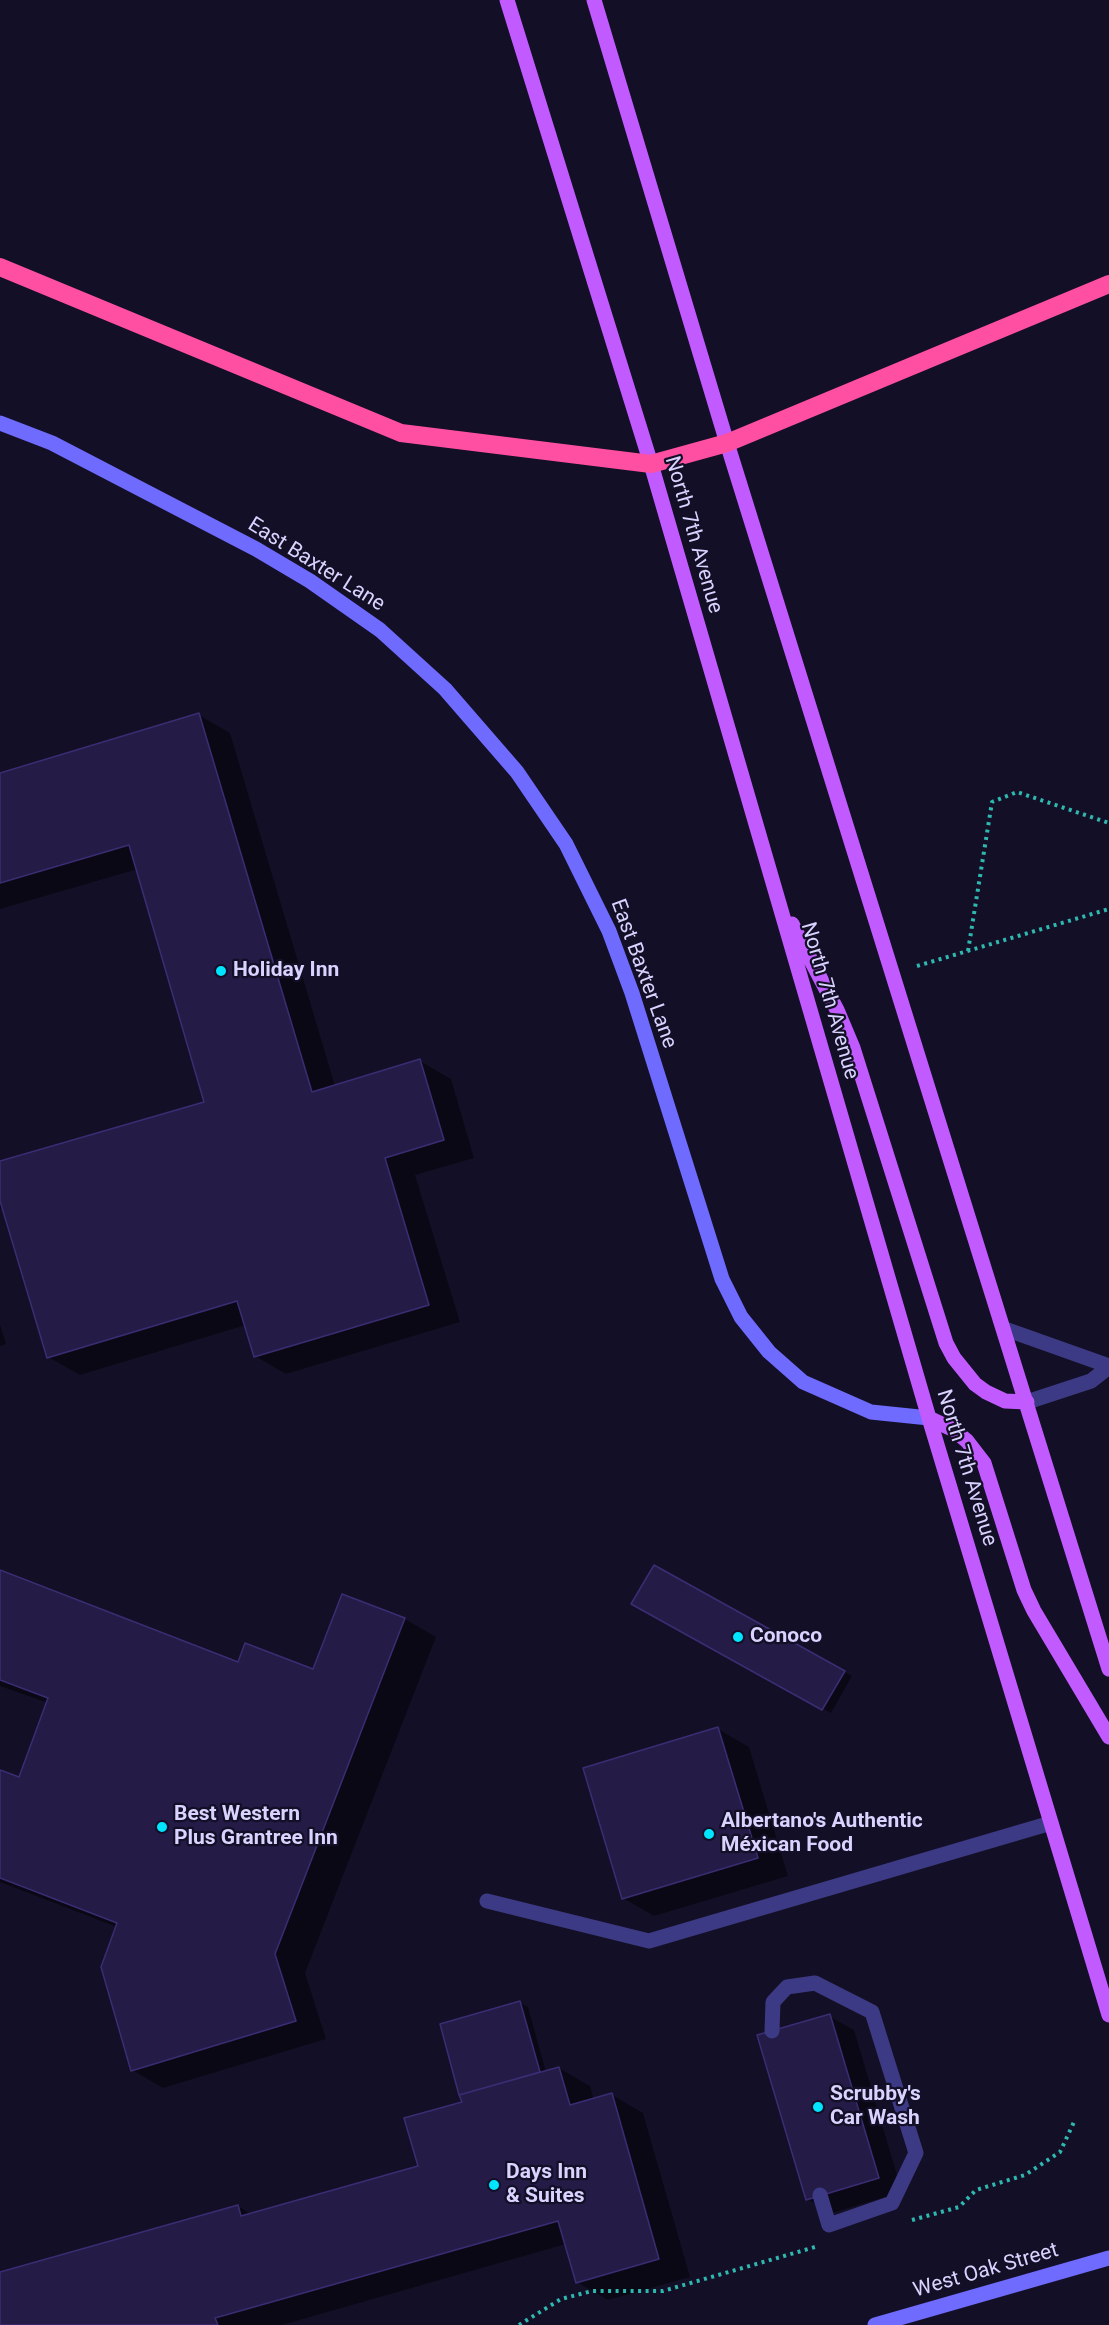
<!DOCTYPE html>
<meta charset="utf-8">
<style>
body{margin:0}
canvas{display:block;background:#130f26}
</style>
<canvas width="1109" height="2325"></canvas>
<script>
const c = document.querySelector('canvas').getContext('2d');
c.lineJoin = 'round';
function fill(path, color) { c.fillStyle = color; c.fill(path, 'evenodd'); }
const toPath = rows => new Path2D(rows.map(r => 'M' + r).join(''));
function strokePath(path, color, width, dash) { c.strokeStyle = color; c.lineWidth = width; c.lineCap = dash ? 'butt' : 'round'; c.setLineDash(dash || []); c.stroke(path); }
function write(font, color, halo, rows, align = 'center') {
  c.font = font + ' Roboto,sans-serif'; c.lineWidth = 4.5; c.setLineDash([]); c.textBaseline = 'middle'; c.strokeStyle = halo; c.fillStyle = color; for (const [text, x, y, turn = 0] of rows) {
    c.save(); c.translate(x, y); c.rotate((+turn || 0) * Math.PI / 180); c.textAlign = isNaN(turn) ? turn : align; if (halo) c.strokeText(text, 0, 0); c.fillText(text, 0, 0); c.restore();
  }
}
fill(toPath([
 [199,715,230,733,335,1086,420,1061,451,1079,474,1158,415,1175,460,1322,286,1374,255,1356,246,1325,80,1375,48,1357,4,1208,0,1209,0,1163,206,1103,138,869,0,909,0,774],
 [0,1324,6,1344,0,1346],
 [654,1567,852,1676,831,1713,633,1604],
 [0,1572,239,1664,314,1671,343,1596,405,1619,436,1637,305,1973,326,2039,163,2088,132,2070,117,1927,0,1882,0,1772,20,1779,48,1703,0,1686],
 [718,1729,749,1747,788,1876,654,1916,623,1898],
 [520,2003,528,2007,546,2072,559,2068,590,2086,594,2100,612,2095,643,2113,690,2277,608,2300,577,2282,566,2244,282,2325,0,2325,0,2274,238,2206,252,2215,419,2167,464,2103,441,2025],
 [829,2016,854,2030,902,2192,832,2213,807,2199]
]), '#0007');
const building = toPath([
 [199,713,312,1092,420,1059,444,1140,385,1158,429,1305,254,1357,237,1301,47,1358,0,1201,0,1161,204,1102,129,845,0,883,0,773,199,713],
 [654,1565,845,1671,822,1710,631,1604,654,1565],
 [0,1570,238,1662,245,1643,313,1669,342,1594,405,1618,275,1954,296,2021,131,2071,101,1967,117,1923,0,1878,0,1770,19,1777,48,1698,0,1680,0,1570],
 [718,1727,758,1858,622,1899,583,1768,718,1727],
 [520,2001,540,2072,459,2095,440,2024,520,2001],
 [830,2014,879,2178,806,2200,757,2035,830,2014],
 [559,2067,570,2105,612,2093,659,2259,576,2283,558,2221,215,2318,218,2325,0,2325,0,2272,238,2205,241,2216,418,2166,404,2118,462,2102,459,2095,559,2067]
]);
fill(building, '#241b47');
strokePath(building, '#3b2d73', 1.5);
strokePath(toPath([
 [968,951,992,802,1017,792,1109,823],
 [917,966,1109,909],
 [912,2220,959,2207,976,2190,1025,2175,1060,2152,1074,2122],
 [519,2325,561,2299,592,2291,663,2291,815,2247]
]), '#2fb8b0', 4, [3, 4.5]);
strokePath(toPath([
 [1005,1329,1109,1366],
 [1027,1402,1091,1381,1109,1367],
 [487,1901,649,1941,1051,1823],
 [772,2031,773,2002,787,1987,815,1983,872,2012,916,2153,892,2203,829,2225,820,2195]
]), '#3d3a85', 15);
strokePath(toPath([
 [0,423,52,443,256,549,310,581,380,630,445,689,517,772,566,844,609,931,632,993,722,1279,741,1317,769,1352,803,1382,871,1412,929,1418],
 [875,2325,1109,2258]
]), '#6f6bff', 15);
strokePath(toPath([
 [507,0,651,464,929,1418,1109,2015],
 [594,0,727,443,1109,1669],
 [792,924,837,1010,853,1048,946,1343,954,1358,975,1384,986,1392,1005,1401,1027,1402],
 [929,1418,954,1430,967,1441,984,1463,1024,1590,1034,1611,1109,1737]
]), '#c25bff', 15);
strokePath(toPath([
 [0,267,401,433,651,464,727,443,1109,284]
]), '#ff4fa3', 18);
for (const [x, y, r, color] of [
 [221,971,6,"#00e5ff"],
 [738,1637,6,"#00e5ff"],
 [162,1827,6,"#00e5ff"],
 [709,1834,6,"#00e5ff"],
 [818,2107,6,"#00e5ff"],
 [494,2185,6,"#00e5ff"]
]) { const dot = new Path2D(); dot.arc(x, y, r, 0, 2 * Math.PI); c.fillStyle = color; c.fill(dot); strokePath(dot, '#130f26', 2); }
write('21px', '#d9d4ff', '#130f26', [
 ["North 7th Avenue",693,535,74],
 ["East Baxter Lane",316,565,32],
 ["East Baxter Lane",643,974,70],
 ["North 7th Avenue",829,1001,74],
 ["North 7th Avenue",966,1468,73],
 ["West Oak Street",986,2271,-16]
]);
write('bold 21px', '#d9d4ff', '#130f26', [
 ["Holiday Inn",233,971],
 ["Conoco",750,1637],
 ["Best Western",174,1815],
 ["Plus Grantree Inn",174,1839],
 ["Albertano's Authentic",721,1822],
 ["Méxican Food",721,1846],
 ["Scrubby's",830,2095],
 ["Car Wash",830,2119],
 ["Days Inn",506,2173],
 ["& Suites",506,2197]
], 'left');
</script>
